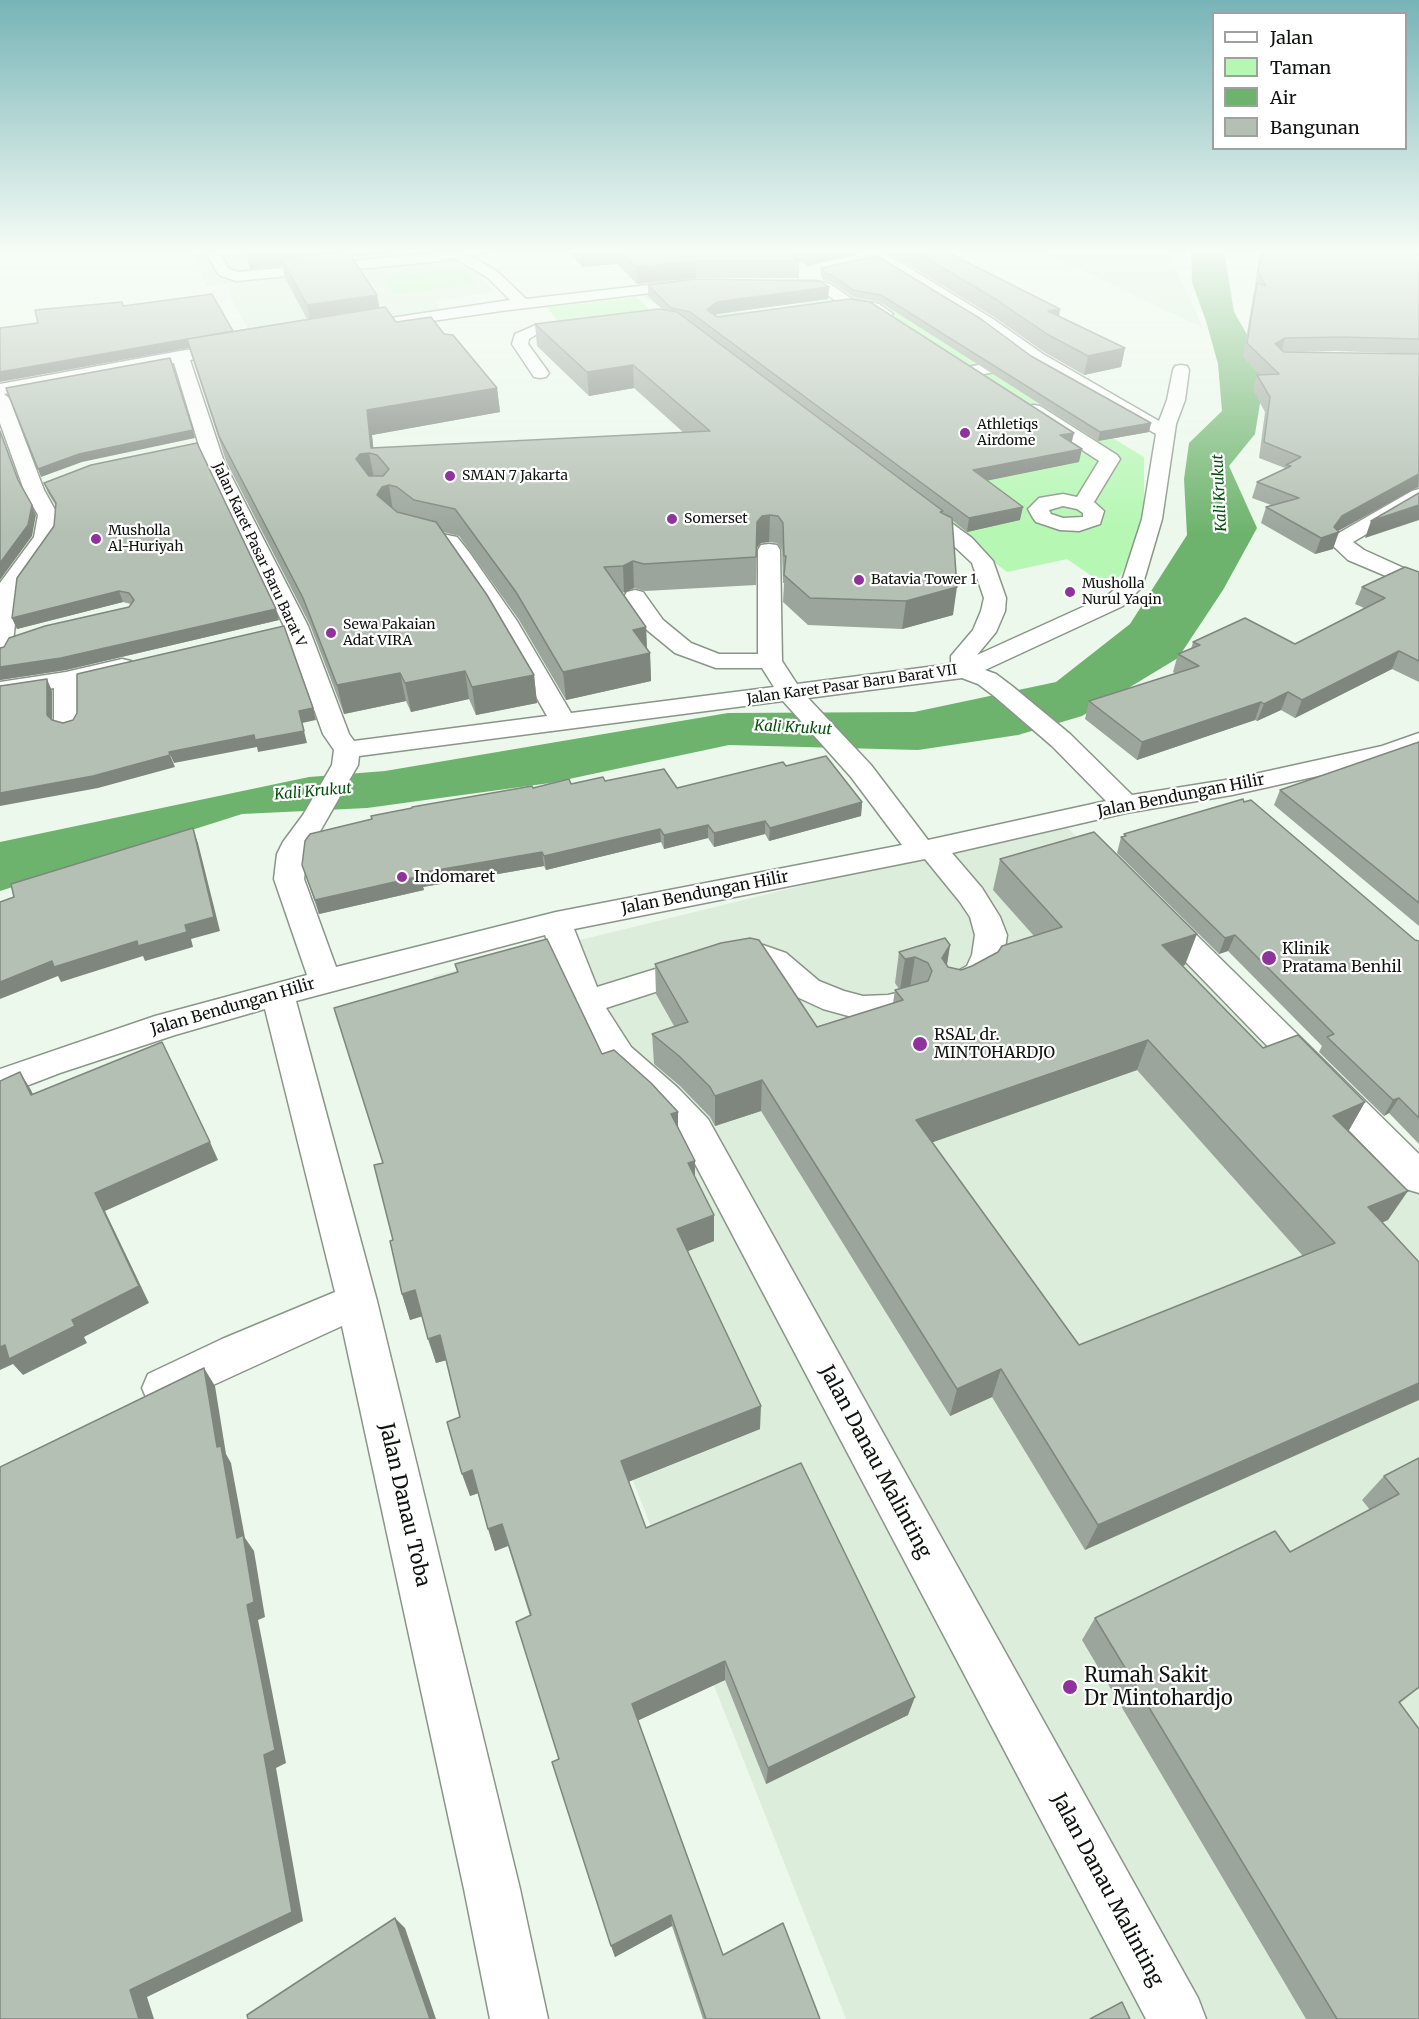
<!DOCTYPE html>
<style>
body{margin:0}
#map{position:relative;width:1419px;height:2019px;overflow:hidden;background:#ecf8eb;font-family:Merriweather,serif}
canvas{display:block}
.legend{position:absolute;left:1212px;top:12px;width:195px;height:138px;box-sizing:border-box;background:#fff;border:2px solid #9fa19f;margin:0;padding:8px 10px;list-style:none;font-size:18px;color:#0f130f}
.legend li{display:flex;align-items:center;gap:12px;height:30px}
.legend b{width:30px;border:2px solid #9fa19f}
</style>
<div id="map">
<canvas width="1419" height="2019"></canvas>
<ul class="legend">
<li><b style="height:8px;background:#fff"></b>Jalan</li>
<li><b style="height:16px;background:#b5f7b3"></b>Taman</li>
<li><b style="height:16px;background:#6eb36d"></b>Air</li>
<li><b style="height:16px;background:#b5c0b4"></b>Bangunan</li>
</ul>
</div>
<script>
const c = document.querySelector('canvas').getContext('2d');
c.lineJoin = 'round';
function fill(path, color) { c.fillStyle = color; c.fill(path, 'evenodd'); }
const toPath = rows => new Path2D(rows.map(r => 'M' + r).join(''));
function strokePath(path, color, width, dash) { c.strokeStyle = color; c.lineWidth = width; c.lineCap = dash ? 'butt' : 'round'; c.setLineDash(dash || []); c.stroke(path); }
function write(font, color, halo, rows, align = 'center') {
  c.font = font + ' Merriweather,serif'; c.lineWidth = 4.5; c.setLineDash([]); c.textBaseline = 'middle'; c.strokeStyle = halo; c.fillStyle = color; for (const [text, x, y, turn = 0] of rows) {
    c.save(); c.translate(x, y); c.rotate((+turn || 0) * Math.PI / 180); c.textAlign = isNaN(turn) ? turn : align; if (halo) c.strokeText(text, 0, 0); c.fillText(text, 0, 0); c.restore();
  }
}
fill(toPath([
 [193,250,526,250,451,259,483,278,494,292,435,301,442,311,253,338,230,297,228,284,206,287],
 [1040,250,1167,250,1203,328],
 [1062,822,1419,1181,1419,2019,846,2019,433,976]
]), '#dceedb');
fill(toPath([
 [462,268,476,284,395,294,383,277],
 [657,293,711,313,755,311,848,297,862,301,884,300,1144,457,1144,533,1120,576,1106,586,1067,559,1007,572,659,306,639,294],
 [637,297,654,314,562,326,547,307]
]), '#b5f7b3');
fill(toPath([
 [1191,250,1224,250,1234,312,1266,367,1255,434,1229,466,1257,528,1223,590,1178,658,1082,716,1018,735,918,750,729,745,550,783,367,808,242,814,0,891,0,842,309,777,385,771,728,713,914,712,1056,682,1130,624,1187,535,1184,479,1189,443,1222,411,1218,364,1206,321,1192,282]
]), '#6eb36d');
const minor = toPath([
 [204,250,218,250,229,269,238,272,466,250,465,252,498,272,526,299,692,280,699,284,692,288,501,311,350,333,344,331,342,328,344,325,510,300,488,278,454,258,440,261,236,281,219,275,204,250],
 [863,250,880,250,993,319,1043,354,1159,421,1167,400,1173,370,1175,366,1181,365,1187,366,1189,370,1185,400,1176,424,1162,519,1142,587,1123,606,985,670,996,674,1012,686,1070,734,1132,795,1232,779,1382,746,1419,733,1419,750,1399,758,1232,795,1126,813,952,853,982,888,1000,917,1007,935,1004,955,990,981,965,995,954,998,943,995,938,987,943,979,967,966,972,955,975,935,970,917,960,902,925,859,574,929,597,987,717,950,749,944,763,945,786,953,819,981,844,991,863,996,888,995,909,990,921,994,925,1002,921,1010,888,1019,863,1020,823,1009,797,997,764,969,749,966,720,971,606,1008,631,1047,678,1088,708,1119,1198,1998,1206,2019,1146,2019,682,1139,654,1108,607,1065,570,1002,545,935,296,1001,377,1301,520,1889,548,2019,490,2019,464,1889,342,1326,163,1408,148,1402,142,1388,148,1374,222,1339,335,1292,265,1009,175,1035,60,1073,0,1096,0,1069,155,1016,307,975,274,879,277,854,283,842,303,815,332,765,334,750,323,734,284,626,204,462,174,363,4,394,9,398,44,490,58,515,56,537,19,588,12,651,8,656,0,658,0,583,34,537,38,515,24,490,0,423,0,384,180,351,234,342,240,344,242,347,240,350,190,360,224,462,308,626,349,734,354,741,547,716,493,621,453,561,442,547,415,540,411,536,415,532,422,530,457,537,469,552,517,621,571,713,774,687,762,668,716,668,675,653,647,630,624,597,627,592,635,590,643,592,663,620,691,643,719,654,758,654,758,550,761,545,769,544,777,545,780,550,782,661,797,684,951,664,951,656,973,630,981,611,984,598,972,563,956,548,910,511,907,507,910,503,924,503,972,538,993,561,1006,598,1005,611,996,632,977,655,1107,596,1121,584,1142,519,1156,434,1031,362,981,325,863,250],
 [962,678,978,684,994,696,1052,746,1106,801,928,840,871,765,808,698,962,678],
 [783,701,851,777,902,845,556,912,336,967,304,879,307,854,358,765,359,756,783,701],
 [786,281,816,281,830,284,852,299,879,304,893,314,885,319,870,311,843,306,820,290,781,288,779,285,781,282,786,281],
 [536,325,544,330,529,339,528,344,549,373,546,377,540,378,534,377,512,344,515,334,536,325],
 [1013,359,1034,368,1037,372,1034,376,1028,377,1011,369,973,376,967,375,964,371,967,367,973,366,1013,359],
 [1034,405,1040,406,1117,455,1120,459,1094,502,1104,511,1100,524,1079,531,1060,530,1036,522,1033,518,1028,509,1039,498,1063,494,1077,497,1099,461,1028,414,1025,410,1028,406,1034,405],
 [1063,506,1077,509,1083,513,1083,517,1063,518,1051,514,1049,510,1063,506],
 [1419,489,1419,503,1353,542,1364,550,1419,575,1419,590,1348,560,1330,543,1337,534,1412,491,1419,489],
 [122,659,131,661,134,666,131,671,79,683,80,725,76,730,67,733,58,730,54,725,54,688,0,696,0,682,66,672,122,659],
 [1160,907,1171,910,1419,1154,1419,1193,1406,1189,1149,924,1145,917,1149,910,1160,907]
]);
strokePath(minor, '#8a9589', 3);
fill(minor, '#fff');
fill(toPath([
 [567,250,783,250,799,261,799,278,696,278,637,284,617,264,582,267],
 [784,250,863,250,863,253,807,266],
 [884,250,944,250,1060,309,1059,317,1125,348,1121,367,1084,375,1044,352,994,317],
 [1260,250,1419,250,1419,487,1338,531,1333,549,1315,554,1261,523,1266,507,1271,505,1252,498,1257,482,1284,470,1285,468,1259,458,1265,412,1253,390,1257,375,1260,375,1243,357,1253,296,1255,287,1255,286],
 [1336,351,1419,354,1289,352],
 [246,252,352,257,377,295,379,308,396,322,444,334,497,388,500,412,372,435,373,448,684,433,634,388,589,396,537,346,535,324,662,309,648,296,648,285,829,287,828,299,717,314,715,315,1072,442,1079,462,987,480,1020,520,967,532,952,520,953,615,902,629,808,625,783,602,784,583,783,583,782,550,777,543,769,542,761,543,757,548,756,585,645,591,634,588,622,593,646,627,647,649,650,653,651,681,566,700,519,620,459,536,443,532,534,675,537,703,476,715,469,699,411,712,406,701,344,714,310,625,226,461,189,348,38,323,123,306,233,331,307,319,285,278,282,265,250,269],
 [821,268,1031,356,1151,423,1149,432,1098,441,880,302,853,297,831,282,823,280,821,276],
 [44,483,279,620,66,670,0,680,0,648,129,607,131,604,123,602,17,629,12,618,54,526,56,506,48,493],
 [1419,572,1419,682,1392,669,1295,718,1281,710,1257,721,1255,720,1137,760,1085,719,1089,701,1176,674,1173,672,1178,654,1191,649,1193,642,1295,644,1364,608,1355,604,1362,587],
 [1419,742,1419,926,1274,805,1280,790],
 [786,766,862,802,861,816,769,841,765,834,714,847,708,838,664,849,661,842,546,870,544,866,423,887,424,890,319,914,302,865,533,788,605,781,677,788],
 [1244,802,1415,940,1419,941,1419,1144,1389,1113,1384,1116,1319,1052,1322,1046,1228,951,1219,954,1117,853,1121,837,1124,837,1124,834],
 [1000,859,1185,965,1182,966,1263,1048,1365,1102,1348,1131,1388,1220,1382,1222,1085,1550,992,1397,950,1416,761,1111,715,1126,710,1117,680,1086,654,1064,652,1034,674,1026,656,994,655,964,817,1027,893,1003,895,990,899,989,895,983,899,952,950,945,947,965,948,967,961,970,972,966,1034,936,993,890],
 [1137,1070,1303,1256,1079,1345,932,1142],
 [455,964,602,1054,678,1112,678,1127,695,1177,714,1241,688,1251,760,1429,628,1482,646,1528,908,1715,766,1784,725,1680,638,1720,723,1955,820,2019,703,2019,672,1926,615,1957,559,1759,530,1616,508,1546,495,1551,478,1493,470,1496,460,1417,446,1360,436,1363,422,1316,410,1320,402,1294,393,1240,382,1163,457,972],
 [1419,1458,1419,1688,1400,1703,1419,2019,1306,2019,1082,1640,1095,1618,1290,1552,1370,1510,1362,1500,1384,1476]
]), '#9ca59b');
fill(toPath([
 [261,250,412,250,285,265,281,258,282,265,250,269,246,252],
 [616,250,617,264,582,267,581,251],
 [808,250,863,250,863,253,807,266],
 [696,261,696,278,637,284,636,267],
 [829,287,828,299,717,314,707,322,707,310,717,302],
 [377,295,381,316,311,326,307,305],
 [1060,309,1057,327,1048,311],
 [1285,338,1281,352,1275,344],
 [187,339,189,348,0,382,0,372],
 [1125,348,1121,367,1084,375,1088,356],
 [633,365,634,388,589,396,587,372],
 [497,388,500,412,372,435,374,454,372,454,367,410],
 [1151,423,1149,432,1098,441,1100,432],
 [193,430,195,438,82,462,41,477,38,469,79,454],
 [1074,433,1071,445,1060,435],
 [1082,449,1079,462,971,484,973,470],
 [369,453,374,478,365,480,356,459,360,454],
 [1419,474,1418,487,1336,532,1339,532,1333,549,1315,554,1321,538,1334,527,1342,516],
 [389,485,393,511,377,495,382,487],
 [32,505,36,515,32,536,0,580,0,563],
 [1419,505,1419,520,1365,538,1371,521],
 [1023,507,1020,520,967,532,969,518],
 [770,515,769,542,761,543,756,549,757,522,762,516],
 [633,561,634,588,624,593,623,566],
 [957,587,953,615,902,629,906,601],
 [119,591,123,602,17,629,12,618],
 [276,609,279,620,66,670,0,680,0,667],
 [646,627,647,653,650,653,651,681,566,700,563,672,633,630],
 [1399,651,1392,669,1295,718,1302,700],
 [465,671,469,699,411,712,405,683],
 [400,673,406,701,344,714,337,685],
 [534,675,537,703,476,715,472,687],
 [47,679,52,691,52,726,47,715],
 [1288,692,1281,710,1257,721,1264,704],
 [1261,702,1255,720,1137,760,1142,742],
 [313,708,316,720,302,723,307,743,258,752,257,747,174,763,169,752,299,711],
 [170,755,175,767,98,788,0,806,0,793],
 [862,802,861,816,769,841,770,828],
 [765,821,765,834,714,847,714,833],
 [708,825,708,838,664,849,664,835],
 [193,828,198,843,220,931,191,939,193,947,145,961,143,956,61,982,58,976,0,999,0,982,52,961,185,925],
 [660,829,661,842,546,870,544,856],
 [542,852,544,866,423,887,424,890,319,914,315,900,420,873],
 [1197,934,1185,965,1151,976,1162,945],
 [1235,935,1228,951,1219,954,1225,938],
 [950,945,945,976,942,958],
 [915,957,910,988,900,990,905,959],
 [1148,1040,1137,1070,911,1150,916,1120],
 [20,1072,31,1090,42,1113,31,1095],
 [762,1080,761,1111,715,1126,715,1096],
 [1399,1098,1389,1113,1384,1116,1393,1100],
 [1365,1102,1348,1132,1333,1116],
 [678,1112,678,1138,671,1114],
 [210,1142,218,1160,105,1211,149,1303,84,1337,87,1343,23,1375,13,1364,0,1370,0,1347,72,1320,95,1193],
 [695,1161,695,1187,688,1163],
 [1408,1191,1388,1220,1349,1237,1368,1207],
 [714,1215,714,1241,678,1255,677,1229],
 [415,1290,423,1316,410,1320,402,1294],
 [440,1335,447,1360,436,1363,428,1339],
 [204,1368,215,1386,226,1454,231,1463,245,1538,254,1551,265,1617,258,1620,286,1763,276,1768,303,1921,147,1997,154,2019,139,2019,130,1990,264,1755,247,1605,237,1538,217,1447],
 [1001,1369,992,1397,950,1416,957,1389],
 [1419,1383,1419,1400,1085,1550,1098,1525],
 [761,1406,760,1429,623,1484,621,1461],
 [472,1470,479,1493,470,1496,462,1474],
 [502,1524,508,1546,495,1551,488,1529],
 [725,1661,725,1680,635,1722,632,1704],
 [915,1697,908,1715,766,1784,768,1768],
 [671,1915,672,1926,615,1957,611,1946],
 [395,1918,405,1928,436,2019,430,2019]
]), '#7f867e');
const building = toPath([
 [246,250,261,250,246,252,246,250],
 [619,250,783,250,799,261,696,261,636,267,619,250],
 [913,250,943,250,1060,309,1048,311,1125,348,1088,356,1047,334,997,300,913,250],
 [1262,250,1358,250,1419,252,1419,339,1341,337,1285,338,1275,344,1284,352,1419,354,1419,474,1342,516,1334,527,1339,532,1321,538,1266,507,1299,498,1257,482,1291,466,1286,465,1301,457,1264,442,1270,397,1257,375,1279,374,1247,343,1257,283,1266,286,1258,272,1262,250],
 [348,252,377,295,307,305,281,258,348,252],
 [877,256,981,319,1031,356,1151,423,1100,432,881,295,853,290,832,275,824,273,821,268,877,256],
 [696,279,820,281,829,287,717,302,707,310,717,317,849,299,870,302,1074,433,1060,435,1082,449,973,470,1023,507,969,518,690,312,671,308,648,285,696,279],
 [212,294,233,331,0,372,0,328,38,323,35,310,122,302,123,306,212,294],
 [385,307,396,322,431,317,444,334,453,335,497,388,367,410,371,448,710,431,633,365,587,372,535,324,659,309,677,312,943,511,940,512,952,518,957,587,906,601,810,598,784,575,786,556,784,556,783,523,778,516,770,515,762,516,757,522,756,557,644,564,633,561,623,566,604,567,646,627,633,630,650,653,563,672,516,592,455,509,414,500,397,487,389,485,382,487,377,495,397,512,436,522,487,595,534,675,472,687,465,671,405,683,400,673,337,685,303,598,219,436,187,339,385,307],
 [369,453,377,455,389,469,383,476,369,476,356,459,360,454,369,453],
 [170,358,193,430,79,454,38,469,6,388,170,358],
 [0,431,18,480,32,505,28,525,0,563,0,431],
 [197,443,276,609,61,658,0,667,0,648,4,647,9,638,45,626,129,607,134,600,129,593,119,591,12,618,17,578,54,526,56,503,44,483,91,465,197,443],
 [1419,493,1419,505,1371,521,1419,493],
 [1405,567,1419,572,1419,661,1399,651,1302,700,1288,692,1264,704,1261,702,1142,742,1089,701,1199,666,1178,654,1200,645,1193,642,1245,618,1295,644,1385,598,1362,587,1405,567],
 [284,626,313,708,299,711,304,731,255,740,254,735,169,752,170,755,93,776,0,793,0,686,47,679,47,715,52,720,63,723,73,720,77,713,77,674,284,626],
 [1419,742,1419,903,1280,790,1419,742],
 [826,756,862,802,770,828,765,821,714,833,708,825,664,835,660,829,544,856,542,852,420,873,421,876,315,900,302,865,305,841,310,834,372,819,371,816,412,808,412,807,532,786,533,788,569,779,571,784,603,777,605,781,664,769,677,788,783,762,786,766,826,756],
 [1243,799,1244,802,1251,800,1415,940,1419,941,1419,1118,1399,1098,1393,1100,1327,1037,1334,1034,1235,935,1225,938,1121,837,1126,836,1124,834,1243,799],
 [193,828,214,917,185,925,187,932,138,946,137,941,54,967,52,961,0,982,0,902,14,897,11,884,193,828],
 [1094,832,1197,934,1162,945,1263,1048,1298,1035,1365,1102,1333,1116,1408,1191,1368,1207,1419,1262,1419,1383,1098,1525,1001,1369,957,1389,762,1080,715,1096,710,1087,679,1056,652,1034,688,1022,655,964,721,943,750,938,759,940,817,1027,903,1000,895,990,928,981,932,971,928,963,915,957,905,959,899,952,945,938,950,945,942,958,948,967,961,970,972,966,998,952,1002,946,1062,927,1000,859,1094,832],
 [1148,1040,1335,1243,1079,1345,916,1120,1148,1040],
 [547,939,602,1054,614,1050,651,1083,678,1112,671,1114,695,1161,688,1163,714,1215,677,1229,761,1406,621,1461,646,1528,801,1463,915,1697,768,1768,725,1661,632,1704,723,1955,783,1923,820,2019,706,2019,671,1915,611,1946,552,1762,559,1759,516,1622,531,1615,502,1524,488,1529,472,1470,462,1474,447,1422,460,1417,440,1335,428,1339,415,1290,402,1294,390,1241,393,1240,374,1165,383,1163,334,1008,458,972,455,964,547,939],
 [162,1042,210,1142,95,1193,139,1286,72,1320,75,1326,9,1359,5,1345,0,1347,0,1081,20,1072,31,1095,162,1042],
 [204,1368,217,1447,221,1446,237,1538,243,1535,254,1602,247,1605,275,1750,264,1755,292,1912,130,1990,139,2019,0,2019,0,1467,204,1368],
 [1419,1458,1419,1687,1399,1702,1419,1729,1419,2019,1337,2019,1095,1618,1275,1531,1290,1552,1399,1494,1384,1476,1419,1458],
 [395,1918,430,2019,248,2019,247,2015,395,1918],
 [1122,2002,1130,2019,1090,2019,1122,2002]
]);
fill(building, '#b5c0b4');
strokePath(building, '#7f867e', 1.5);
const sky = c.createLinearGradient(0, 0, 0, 533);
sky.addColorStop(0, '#77b4b7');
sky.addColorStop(0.47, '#f6fcf6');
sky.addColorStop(1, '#f6fcf600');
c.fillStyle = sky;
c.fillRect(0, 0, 1419, 533);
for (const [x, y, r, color] of [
 [965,433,6,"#90329c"],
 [450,476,6,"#90329c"],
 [672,519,6,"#90329c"],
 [96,539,6,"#90329c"],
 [859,580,6,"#90329c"],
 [1070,592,6,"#90329c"],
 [331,633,6,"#90329c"],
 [402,877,6,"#90329c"],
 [1269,958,8,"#90329c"],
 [920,1044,8,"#90329c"],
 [1070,1687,8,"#90329c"]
]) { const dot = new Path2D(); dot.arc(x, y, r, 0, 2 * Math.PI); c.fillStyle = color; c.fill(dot); strokePath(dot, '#fff', 2); }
write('14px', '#0f130f', '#fff', [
 ["Athletiqs",977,425],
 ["Airdome",977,441],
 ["SMAN 7 Jakarta",462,476],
 ["Somerset",684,519],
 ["Musholla",108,531],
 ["Al-Huriyah",108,547],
 ["Batavia Tower 1",871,580],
 ["Musholla",1082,584],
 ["Nurul Yaqin",1082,600],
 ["Sewa Pakaian",343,625],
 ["Adat VIRA",343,641]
], 'left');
write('14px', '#0f130f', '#fff', [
 ["Jalan Karet Pasar Baru Barat V",259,555,65],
 ["Jalan Karet Pasar Baru Barat VII",852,685,-8]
]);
write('italic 15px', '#02520c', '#fff', [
 ["Kali Krukut",1220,493,-93],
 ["Kali Krukut",793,728,3],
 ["Kali Krukut",313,792,-5]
]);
write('16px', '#0f130f', '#fff', [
 ["Jalan Bendungan Hilir",1181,796,-11],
 ["Jalan Bendungan Hilir",705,893,-11],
 ["Jalan Bendungan Hilir",233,1007,-16]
]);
write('16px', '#0f130f', '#fff', [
 ["Indomaret",414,877],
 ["Klinik",1282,949],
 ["Pratama Benhil",1282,967],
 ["RSAL dr.",934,1035],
 ["MINTOHARDJO",934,1053]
], 'left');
write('20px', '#0f130f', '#fff', [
 ["Jalan Danau Malinting",875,1462,62],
 ["Jalan Danau Toba",404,1505,77],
 ["Jalan Danau Malinting",1107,1890,62]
]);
write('20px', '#0f130f', '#fff', [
 ["Rumah Sakit",1084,1676],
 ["Dr Mintohardjo",1084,1699]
], 'left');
</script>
